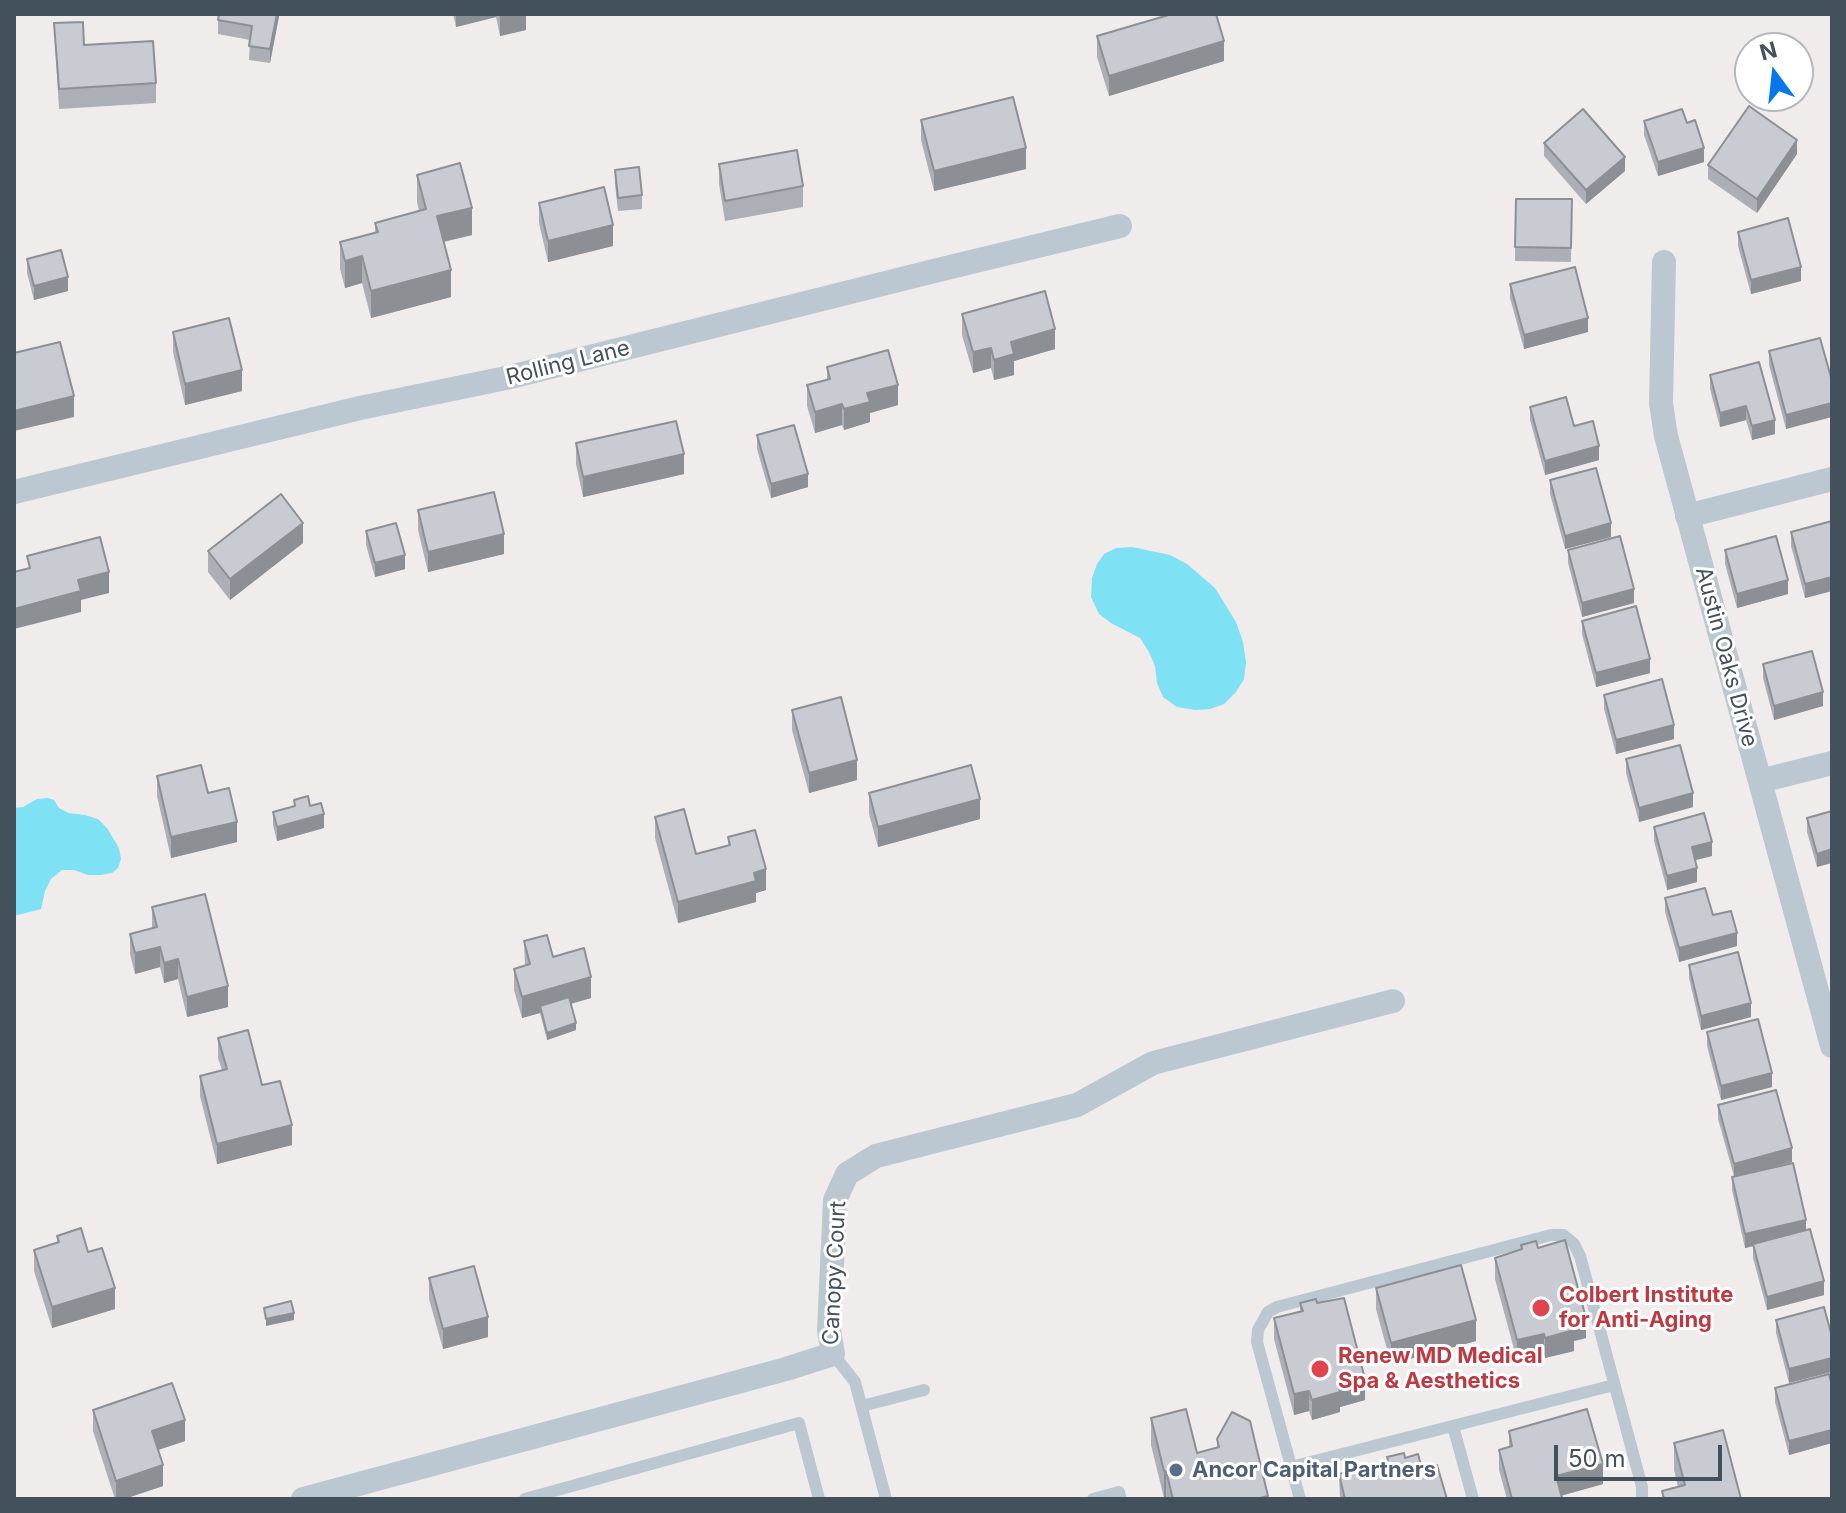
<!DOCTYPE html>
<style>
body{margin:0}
#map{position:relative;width:1846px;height:1513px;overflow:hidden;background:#f0ecec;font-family:Inter,sans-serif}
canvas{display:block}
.frame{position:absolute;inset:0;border:16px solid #43515c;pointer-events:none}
.north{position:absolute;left:1734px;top:32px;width:80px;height:80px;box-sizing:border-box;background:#fff;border:2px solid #b4b9be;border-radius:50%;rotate:345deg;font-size:22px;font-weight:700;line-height:32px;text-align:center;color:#43515c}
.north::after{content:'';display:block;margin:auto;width:28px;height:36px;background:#0777ef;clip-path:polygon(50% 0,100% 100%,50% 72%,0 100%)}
.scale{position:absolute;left:1554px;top:1445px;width:168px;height:36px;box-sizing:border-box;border:4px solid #43515c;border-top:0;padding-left:10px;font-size:24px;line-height:28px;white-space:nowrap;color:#43515c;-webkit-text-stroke:6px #fff;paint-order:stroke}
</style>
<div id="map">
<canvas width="1846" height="1513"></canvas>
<div class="frame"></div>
<div class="north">N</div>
<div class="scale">50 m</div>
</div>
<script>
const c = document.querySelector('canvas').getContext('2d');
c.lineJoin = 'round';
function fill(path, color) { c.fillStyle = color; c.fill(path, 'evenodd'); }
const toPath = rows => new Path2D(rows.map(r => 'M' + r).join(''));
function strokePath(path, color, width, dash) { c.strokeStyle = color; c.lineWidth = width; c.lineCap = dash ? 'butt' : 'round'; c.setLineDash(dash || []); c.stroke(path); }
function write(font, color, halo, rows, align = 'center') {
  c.font = font + ' Inter,sans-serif'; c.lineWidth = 6; c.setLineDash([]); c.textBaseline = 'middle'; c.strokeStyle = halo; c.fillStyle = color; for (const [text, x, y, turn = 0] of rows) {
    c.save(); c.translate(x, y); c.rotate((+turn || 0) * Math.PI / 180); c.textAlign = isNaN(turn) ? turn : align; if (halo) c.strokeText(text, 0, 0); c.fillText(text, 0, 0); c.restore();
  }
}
fill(toPath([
 [1132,547,1170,555,1187,564,1215,588,1236,622,1243,642,1246,662,1244,679,1236,692,1224,704,1210,709,1195,710,1177,707,1163,697,1157,683,1155,666,1149,652,1140,638,1111,623,1099,614,1091,597,1092,578,1097,564,1104,554,1116,548],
 [48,798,54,800,59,808,69,813,85,815,98,819,107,828,119,848,121,859,118,868,112,873,101,875,88,875,74,870,62,870,51,879,45,891,41,909,14,916,14,808,23,807,37,799]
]), '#7ee1f4');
strokePath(toPath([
 [833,1354,855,1382,886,1499],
 [862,1406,924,1390],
 [1453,1426,1473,1499],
 [1291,1467,1614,1385],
 [525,1499,799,1423,819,1499],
 [1093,1499,1119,1492,1121,1499],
 [1300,1499,1257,1342,1258,1330,1268,1312,1277,1307,1551,1235,1563,1235,1574,1244,1580,1256,1642,1487,1642,1499]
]), '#bbc8d1', 12);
strokePath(toPath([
 [1664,262,1661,403,1666,436,1832,1046],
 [14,492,360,408,506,378,934,271,1120,226],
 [1687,516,1832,479],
 [1760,781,1832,763],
 [303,1499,786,1369,833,1354,829,1330,835,1200,847,1174,876,1156,1077,1105,1153,1063,1393,1001]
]), '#bbc8d1', 24);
fill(toPath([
 [279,14,270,63,249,60,250,40,218,34,218,20],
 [453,14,526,14,526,30,500,36,496,17,456,27],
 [54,23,84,45,156,83,156,103,59,109],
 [1097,36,1224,61,1109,96,1097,57],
 [921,120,1026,169,934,191,921,140],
 [1644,121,1704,162,1658,176,1644,135],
 [1544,143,1625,171,1586,204,1544,156],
 [1797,154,1757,213,1708,179,1708,165],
 [719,164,803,186,803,207,725,221,719,184],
 [615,170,642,195,642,209,618,211,615,184],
 [417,175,472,235,444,242,451,297,371,318,362,283,345,288,340,269,340,242,375,233,375,223,419,211,417,202],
 [1572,199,1571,262,1515,261,1515,247],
 [539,203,613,246,548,262,539,223],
 [1738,232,1801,281,1751,294,1738,246],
 [27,259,68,291,34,300,27,273],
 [1510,284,1588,332,1524,349,1510,298],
 [962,314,1055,349,1014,361,1014,375,994,380,991,368,973,373,962,335],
 [173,332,242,391,185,405,173,352],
 [1820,338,1786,429,1769,365,1769,351],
 [827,367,898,405,870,413,870,422,844,430,842,425,815,433,807,406,807,385,827,380],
 [1710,375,1775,434,1752,440,1746,420,1720,427,1710,389],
 [1530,407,1574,426,1599,460,1545,475,1530,420],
 [757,435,808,487,771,498,757,449],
 [576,443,684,474,583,497,576,464],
 [1550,480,1611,537,1565,549,1550,494],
 [418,510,504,554,428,572,418,530],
 [1832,521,1832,591,1805,598,1791,546,1791,532],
 [366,531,405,569,375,577,366,545],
 [303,543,230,600,208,572,208,551],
 [1568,550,1634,603,1582,617,1568,563],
 [1725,550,1788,594,1737,608,1725,564],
 [1582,621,1650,673,1596,687,1582,634],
 [1763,664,1823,706,1774,720,1763,678],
 [1604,695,1674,739,1616,754,1604,709],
 [792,710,857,780,809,793,792,730],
 [1626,759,1693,807,1639,822,1626,773],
 [157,776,208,793,237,842,171,858,157,796],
 [869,793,980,819,878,847,869,814],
 [294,800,310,806,324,828,277,841,273,825,273,812,294,806],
 [1832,811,1817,867,1807,832,1807,818],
 [655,817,696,854,728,846,728,837,766,890,756,893,756,902,678,923,655,838],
 [1654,827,1712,856,1695,860,1697,882,1667,890,1654,841],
 [1665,898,1737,946,1679,962,1665,912],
 [152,907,228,1007,187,1017,178,979,164,983,160,967,135,974,130,954,130,934,152,929],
 [524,941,553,957,591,998,571,1004,576,1030,547,1040,540,1013,522,1018,514,990,514,969,525,966],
 [1689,965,1751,1017,1701,1030,1689,978],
 [1707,1032,1772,1087,1721,1100,1707,1046],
 [218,1038,262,1085,292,1145,217,1164,200,1096,200,1076,222,1070,218,1058],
 [1718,1105,1792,1162,1769,1168,1806,1230,1824,1295,1767,1310,1753,1258,1753,1246,1745,1248,1732,1190,1732,1177,1734,1176,1718,1119],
 [57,1236,88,1252,115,1309,52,1328,34,1271,34,1250,57,1243],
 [1521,1245,1538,1248,1586,1338,1574,1341,1574,1351,1545,1358,1544,1354,1517,1360,1495,1279,1495,1258,1521,1250],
 [429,1278,488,1337,443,1349,429,1299],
 [1376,1288,1476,1341,1391,1364,1376,1309],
 [1300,1303,1317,1303,1365,1400,1340,1407,1340,1412,1312,1420,1309,1411,1294,1415,1274,1339,1274,1318,1300,1311],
 [1824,1307,1789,1383,1776,1333,1776,1320],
 [1832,1386,1832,1443,1789,1455,1775,1402,1775,1388],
 [93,1410,185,1441,158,1450,163,1486,124,1499,115,1499,93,1431],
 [1151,1418,1197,1453,1217,1448,1217,1439,1268,1499,1164,1498,1151,1445],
 [1509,1431,1603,1484,1561,1496,1562,1499,1507,1499,1499,1470,1499,1450,1509,1447],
 [1674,1443,1741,1499,1662,1499,1662,1491,1678,1487,1674,1470],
 [1387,1457,1405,1458,1422,1469,1447,1499,1340,1499,1339,1474,1387,1461]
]), '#acafb5');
fill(toPath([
 [277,14,279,14,279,17,270,63,270,49],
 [456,14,496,14,496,17,456,27],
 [508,14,526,14,526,30,500,36,500,16],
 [1224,41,1224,61,1109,96,1109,76],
 [1797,140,1797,154,1757,213,1757,199],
 [1026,148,1026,169,934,191,934,171],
 [1704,148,1704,162,1658,176,1658,162],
 [1625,157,1625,171,1586,204,1586,190],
 [472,208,472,235,437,243,437,216],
 [613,225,613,246,548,262,548,241],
 [362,256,362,283,345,288,345,261],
 [1801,267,1801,281,1751,294,1751,280],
 [451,270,451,297,371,318,371,291],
 [68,277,68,291,34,300,34,286],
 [1588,318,1588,332,1524,349,1524,335],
 [1055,329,1055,349,1014,361,1014,375,994,380,994,360,1011,342],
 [991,348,991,368,973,373,973,352],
 [242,370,242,391,185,405,185,384],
 [898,385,898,405,870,413,870,422,844,430,844,409,867,393],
 [74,396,74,417,14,431,14,411],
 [1832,403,1832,417,1786,429,1786,415],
 [842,404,842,425,815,433,815,412],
 [1746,406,1746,420,1720,427,1720,413],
 [1775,420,1775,434,1752,440,1752,426],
 [1599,446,1599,460,1545,475,1545,461],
 [684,454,684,474,583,497,583,477],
 [808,474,808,487,771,498,771,484],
 [303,523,303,543,230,600,230,579],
 [1611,523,1611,537,1565,549,1565,536],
 [504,534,504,554,428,572,428,552],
 [405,555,405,569,375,577,375,563],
 [109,572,109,593,81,600,81,612,14,629,14,609,78,580],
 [1832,577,1832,591,1805,598,1805,584],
 [1788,580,1788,594,1737,608,1737,594],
 [1634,589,1634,603,1582,617,1582,603],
 [1650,659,1650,673,1596,687,1596,673],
 [1823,692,1823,706,1774,720,1774,706],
 [1674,725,1674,739,1616,754,1616,740],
 [857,760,857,780,809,793,809,773],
 [1693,793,1693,807,1639,822,1639,808],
 [980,799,980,819,878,847,878,827],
 [324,814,324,828,277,841,277,827],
 [237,822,237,842,171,858,171,837],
 [1712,842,1712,856,1692,861,1692,847],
 [1832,849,1832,863,1817,867,1817,854],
 [1697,868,1697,882,1667,890,1667,876],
 [766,869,766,890,756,893,756,902,678,923,678,902,754,873],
 [1737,933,1737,946,1679,962,1679,948],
 [160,947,160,967,135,974,135,953],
 [178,959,178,979,164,983,164,963],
 [591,977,591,998,541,1012,540,1006,540,1013,522,1018,522,997],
 [228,986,228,1007,187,1017,187,997],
 [1751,1003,1751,1017,1701,1030,1701,1016],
 [576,1023,576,1030,547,1040,547,1033],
 [1772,1073,1772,1087,1721,1100,1721,1086],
 [292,1125,292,1145,217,1164,217,1144],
 [1792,1148,1792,1162,1734,1177,1734,1164],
 [1806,1220,1806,1234,1745,1248,1745,1234],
 [1824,1281,1824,1295,1767,1310,1767,1297],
 [115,1288,115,1309,52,1328,52,1307],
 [294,1313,294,1320,266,1326,266,1319],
 [488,1317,488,1337,443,1349,443,1329],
 [1586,1318,1586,1338,1574,1341,1574,1351,1545,1358,1545,1338,1571,1322],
 [1476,1320,1476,1341,1391,1364,1391,1343],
 [1544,1334,1544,1354,1517,1360,1517,1340],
 [1832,1358,1832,1372,1789,1383,1789,1369],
 [1365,1379,1365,1400,1340,1407,1340,1412,1312,1420,1312,1400,1339,1387],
 [1309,1391,1309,1411,1294,1415,1294,1394],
 [185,1420,185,1441,152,1452,152,1431],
 [1832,1430,1832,1443,1789,1455,1789,1441],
 [1603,1464,1603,1484,1556,1497,1556,1476],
 [163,1465,163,1486,124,1499,116,1499,116,1481],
 [1164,1471,1166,1471,1166,1498,1164,1498]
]), '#8c8f93');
const building = toPath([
 [219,14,277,14,270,49,249,46,252,26,218,20,219,14],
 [1172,14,1216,14,1224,41,1109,76,1097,36,1172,14],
 [83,22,84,45,153,41,156,83,59,89,54,23,83,22],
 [1013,97,1026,148,934,171,921,120,1013,97],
 [1749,106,1797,140,1757,199,1708,165,1749,106],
 [1583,109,1625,157,1586,190,1544,143,1583,109],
 [1682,109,1687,123,1695,120,1704,148,1658,162,1644,121,1682,109],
 [797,150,803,186,725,201,719,164,797,150],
 [460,163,472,208,437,216,451,270,371,291,362,256,345,261,340,242,378,232,375,223,426,209,417,175,460,163],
 [639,167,642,195,618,198,615,170,639,167],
 [604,187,613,225,548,241,539,203,604,187],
 [1516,199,1572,199,1571,248,1515,247,1516,199],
 [1788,218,1801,267,1751,280,1738,232,1788,218],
 [61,250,68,277,34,286,27,259,61,250],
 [1575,267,1588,318,1524,335,1510,284,1575,267],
 [1045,291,1055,329,1011,342,1014,354,994,360,991,348,973,352,962,314,1045,291],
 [229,318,242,370,185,384,173,332,229,318],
 [1820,338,1832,381,1832,403,1786,415,1769,351,1820,338],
 [60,342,74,396,14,411,14,353,60,342],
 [888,350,898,385,867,393,870,402,844,409,842,404,815,412,807,385,830,379,827,367,888,350],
 [1759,362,1775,420,1752,426,1746,406,1720,413,1710,375,1759,362],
 [1566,397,1574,426,1593,421,1599,446,1545,461,1530,407,1566,397],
 [676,421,684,454,583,477,576,443,676,421],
 [794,425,808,474,771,484,757,435,794,425],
 [1596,468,1611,523,1565,536,1550,480,1596,468],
 [494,492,504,534,428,552,418,510,494,492],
 [281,494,303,523,230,579,208,551,281,494],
 [1832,521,1832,577,1805,584,1791,532,1832,521],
 [396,523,405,555,375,563,366,531,396,523],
 [1620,536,1634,589,1582,603,1568,550,1620,536],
 [1776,536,1788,580,1737,594,1725,550,1776,536],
 [100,537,109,572,78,580,81,591,14,609,14,572,30,568,27,556,100,537],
 [1636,606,1650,659,1596,673,1582,621,1636,606],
 [1812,651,1823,692,1774,706,1763,664,1812,651],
 [1662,679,1674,725,1616,740,1604,695,1662,679],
 [841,697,857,760,809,773,792,710,841,697],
 [1680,745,1693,793,1639,808,1626,759,1680,745],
 [201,765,208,793,229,788,237,822,171,837,157,776,201,765],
 [971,765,980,799,878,827,869,793,971,765],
 [308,796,310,806,321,803,324,814,277,827,273,812,295,806,294,800,308,796],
 [684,809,696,854,730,845,728,837,755,830,766,869,754,873,756,881,678,902,655,817,684,809],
 [1832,811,1832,849,1817,854,1807,818,1832,811],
 [1704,813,1712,842,1692,847,1697,868,1667,876,1654,827,1704,813],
 [1705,888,1713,915,1731,911,1737,933,1679,948,1665,898,1705,888],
 [205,894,228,986,187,997,178,959,164,963,160,947,135,953,130,934,157,927,152,907,205,894],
 [547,935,553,957,584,948,591,977,522,997,514,969,530,964,524,941,547,935],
 [1738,952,1751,1003,1701,1016,1689,965,1738,952],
 [569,997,576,1023,547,1033,540,1006,569,997],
 [1758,1019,1772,1073,1721,1086,1707,1032,1758,1019],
 [248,1030,262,1085,280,1081,292,1125,217,1144,200,1076,227,1069,218,1038,248,1030],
 [1776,1090,1792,1148,1734,1164,1718,1105,1776,1090],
 [1793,1163,1806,1220,1745,1234,1732,1177,1793,1163],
 [81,1228,88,1252,102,1248,115,1288,52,1307,34,1250,59,1242,57,1236,81,1228],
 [1810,1229,1824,1281,1767,1297,1753,1244,1810,1229],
 [1565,1240,1586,1318,1571,1322,1574,1330,1545,1338,1544,1334,1517,1340,1495,1258,1522,1249,1521,1245,1536,1241,1538,1248,1565,1240],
 [1461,1265,1476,1320,1391,1343,1376,1288,1461,1265],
 [474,1266,488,1317,443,1329,429,1278,474,1266],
 [1344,1298,1365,1379,1339,1387,1340,1392,1312,1400,1309,1391,1294,1394,1274,1318,1303,1311,1300,1303,1316,1299,1317,1303,1344,1298],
 [291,1301,294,1313,266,1319,264,1308,291,1301],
 [1824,1307,1832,1337,1832,1358,1789,1369,1776,1320,1824,1307],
 [1829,1374,1832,1386,1832,1430,1789,1441,1775,1388,1829,1374],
 [172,1383,185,1420,152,1431,163,1465,116,1481,93,1410,172,1383],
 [1186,1409,1197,1453,1219,1447,1217,1439,1232,1412,1250,1421,1268,1496,1256,1499,1173,1499,1166,1471,1164,1471,1151,1418,1186,1409],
 [1587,1409,1603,1464,1556,1476,1562,1498,1512,1499,1499,1450,1512,1446,1509,1431,1587,1409],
 [1723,1430,1741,1499,1664,1499,1662,1491,1685,1485,1674,1443,1723,1430],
 [1404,1453,1405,1458,1418,1454,1422,1469,1437,1465,1447,1499,1345,1499,1339,1474,1388,1460,1387,1457,1404,1453]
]);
fill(building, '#c8ccd2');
strokePath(building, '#8c8f93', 2);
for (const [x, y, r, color] of [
 [1541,1308,10,"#e0444e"],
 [1320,1369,10,"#e0444e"],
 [1176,1470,8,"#5c6f8a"]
]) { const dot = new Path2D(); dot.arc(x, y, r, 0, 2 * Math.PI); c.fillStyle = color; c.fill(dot); strokePath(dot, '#fff', 3); }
write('22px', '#43515c', '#fff', [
 ["Rolling Lane",568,363,-14],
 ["Austin Oaks Drive",1726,657,75],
 ["Canopy Court",835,1273,-87]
]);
write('bold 22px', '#be3a42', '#fff', [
 ["Colbert Institute",1559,1295],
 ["for Anti-Aging",1559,1320],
 ["Renew MD Medical",1338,1356],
 ["Spa & Aesthetics",1338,1381]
], 'left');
write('bold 22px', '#4e5e75', '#fff', [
 ["Ancor Capital Partners",1192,1470]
], 'left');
</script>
